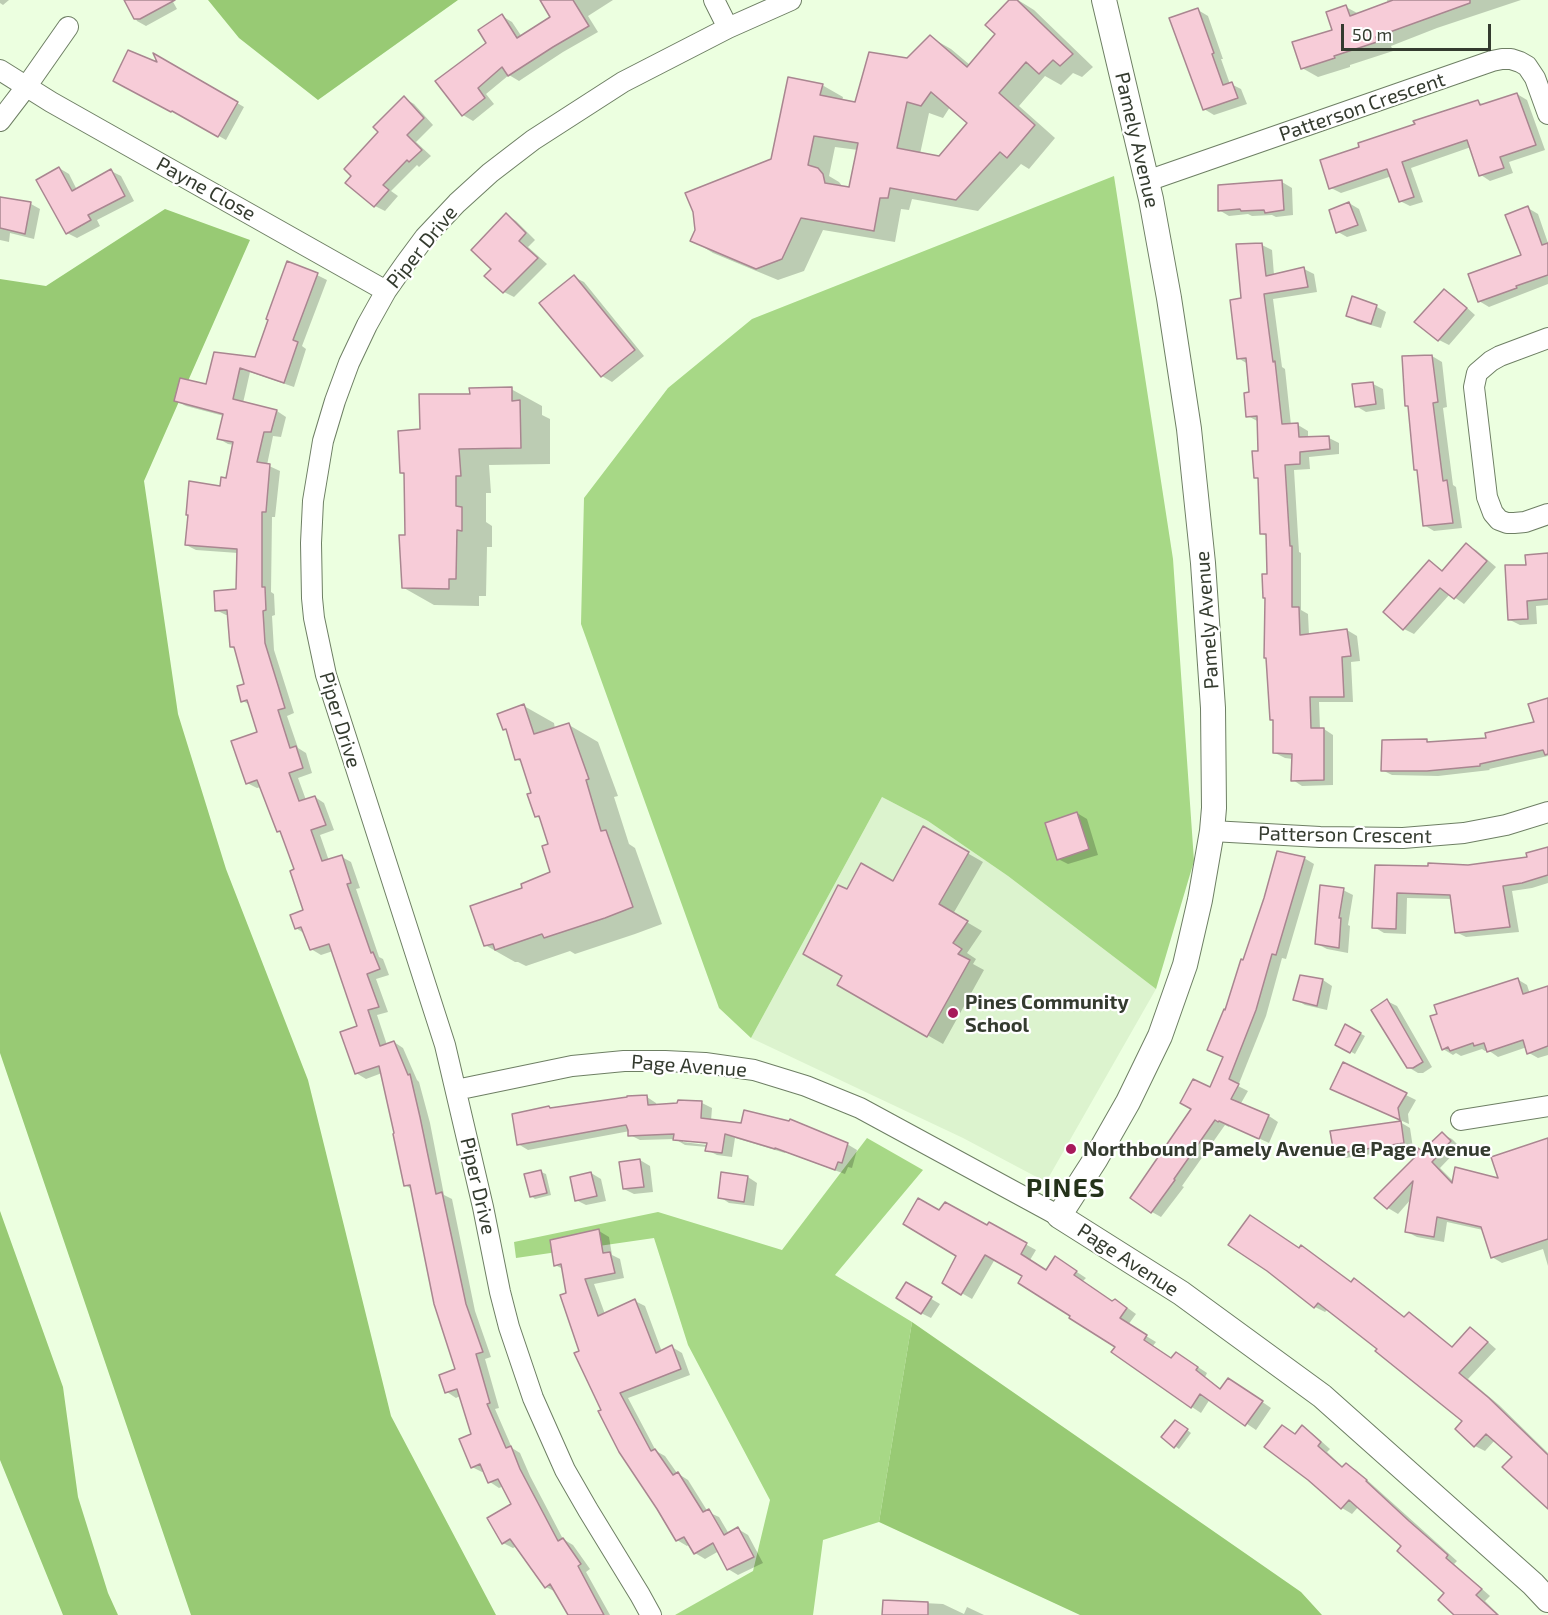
<!DOCTYPE html>
<style>
body{margin:0}
#map{position:relative;width:1548px;height:1615px;overflow:hidden;background:#ecffe0;font-family:"Exo 2",sans-serif}
canvas{display:block}
.scale{position:absolute;left:1341px;top:24px;width:150px;height:27px;box-sizing:border-box;border:3px solid #343b2f;border-top:0;padding-left:8px;font-size:18px;line-height:21px;white-space:nowrap;color:#343b2f;-webkit-text-stroke:4px #fff;paint-order:stroke}
</style>
<div id="map">
<canvas width="1548" height="1615"></canvas>
<div class="scale">50 m</div>
</div>
<script>
const c = document.querySelector('canvas').getContext('2d');
c.lineJoin = 'round';
function fill(path, color) { c.fillStyle = color; c.fill(path, 'evenodd'); }
const toPath = rows => new Path2D(rows.map(r => 'M' + r).join(''));
function strokePath(path, color, width, dash) { c.strokeStyle = color; c.lineWidth = width; c.lineCap = dash ? 'butt' : 'round'; c.setLineDash(dash || []); c.stroke(path); }
function write(font, color, halo, rows, align = 'center') {
  c.font = font + ' "Exo 2",sans-serif'; c.lineWidth = 4.5; c.setLineDash([]); c.textBaseline = 'middle'; c.strokeStyle = halo; c.fillStyle = color; for (const [text, x, y, turn = 0] of rows) {
    c.save(); c.translate(x, y); c.rotate((+turn || 0) * Math.PI / 180); c.textAlign = isNaN(turn) ? turn : align; if (halo) c.strokeText(text, 0, 0); c.fillText(text, 0, 0); c.restore();
  }
}
fill(toPath([
 [882,797,928,821,1008,876,1156,989,1046,1182,963,1138,751,1038]
]), '#dcf3ce');
fill(toPath([
 [1114,176,1173,559,1194,861,1156,989,1008,876,928,821,882,797,751,1038,719,1008,581,624,584,498,668,388,752,319],
 [867,1138,923,1170,835,1275,912,1322,879,1522,823,1540,813,1615,675,1615,753,1571,770,1500,688,1345,654,1238,516,1258,514,1242,658,1212,782,1250]
]), '#a7d886');
fill(toPath([
 [208,0,458,0,318,100,239,38],
 [165,209,250,240,144,481,178,714,226,869,308,1080,391,1416,496,1615,191,1615,0,1053,0,279,46,286],
 [0,1211,63,1387,78,1497,108,1593,118,1615,63,1615,0,1460],
 [912,1322,1301,1592,1322,1615,1080,1615,879,1522]
]), '#98ca74');
fill(toPath([
 [0,0,9,0,3,5,0,3],
 [125,0,172,0,177,9,146,26,137,21],
 [543,0,613,0,588,16,598,32,563,52,519,81,509,75,486,94,494,104,473,121,463,115,437,81,488,43,502,16,512,22,522,37,552,18],
 [1011,0,1018,0,1034,10,1093,67,1082,77,1073,73,1061,85,1045,76,1019,106,1055,138,1029,169,1021,164,978,211,912,199,909,210,901,209,895,242,823,230,804,271,778,280,713,253,692,240,772,160,822,85,843,97,842,101,856,104,907,60,930,37,951,49,970,65,997,34],
 [950,107,969,123,940,158,920,154,929,113,943,118],
 [835,147,858,150,850,188,843,187,839,182,829,176],
 [1387,0,1521,0,1437,28,1391,46,1393,51,1350,65,1350,67,1318,77,1302,68,1334,31,1346,7,1359,14,1388,4],
 [1198,10,1208,16,1223,59,1221,59,1230,84,1231,84,1241,89,1247,104,1214,115,1204,109],
 [157,57,244,107,226,140,180,114,179,115,115,80,161,65],
 [1517,94,1527,100,1545,150,1509,162,1513,173,1490,181,1481,175,1471,147,1411,168,1423,202,1410,206,1400,201,1392,176,1341,193,1331,188,1361,148,1478,102,1484,105],
 [404,98,414,104,433,125,416,142,431,156,419,167,417,165,391,191,398,196,385,211,375,206,347,183],
 [59,168,69,174,77,190,111,171,121,176,134,201,97,220,100,226,77,238,67,233],
 [1282,182,1292,188,1293,215,1276,217,1272,215,1252,216,1248,214,1229,216,1219,210],
 [0,196,1,198,31,204,40,209,34,239,10,233,9,242,0,240],
 [1349,203,1359,209,1367,231,1347,237,1338,232],
 [1528,208,1538,214,1548,243,1548,284,1489,307,1479,301,1523,256],
 [507,215,516,221,535,240,528,247,547,264,514,297,504,292,493,268],
 [1262,245,1272,250,1274,275,1304,269,1314,274,1317,292,1273,299,1282,367,1285,369,1291,425,1298,425,1308,431,1308,438,1329,438,1339,443,1339,454,1309,457,1310,469,1294,470,1299,552,1301,553,1301,610,1308,614,1309,635,1347,630,1357,636,1360,661,1351,662,1353,702,1319,702,1320,729,1324,729,1333,735,1333,785,1302,786,1293,780,1293,759,1285,758,1275,753,1275,721,1272,719,1268,537,1261,533,1260,480,1255,477,1259,452,1259,422,1248,416,1251,393,1248,364,1238,358,1242,300],
 [317,275,327,280,302,346,306,349,294,387,250,372,243,403,277,411,286,417,281,437,273,436,267,465,280,471,275,517,272,517,271,592,274,594,275,615,272,616,274,650,294,713,287,716,298,748,306,753,312,773,298,778,306,800,315,797,324,803,334,830,320,835,329,861,342,857,351,862,360,888,356,889,379,957,383,959,389,975,376,979,388,1012,377,1015,387,1045,394,1042,403,1048,417,1080,419,1082,430,1123,444,1195,452,1199,475,1311,491,1357,485,1359,499,1408,495,1409,512,1448,520,1453,530,1476,563,1539,573,1545,590,1569,586,1572,610,1615,570,1615,556,1592,546,1587,517,1546,513,1548,503,1543,513,1504,504,1486,499,1488,490,1482,485,1471,482,1472,472,1467,472,1435,460,1396,456,1398,447,1392,457,1370,413,1190,405,1185,382,1073,366,1079,356,1073,359,1026,333,951,321,955,311,949,305,934,296,928,305,911,296,870,283,834,278,831,261,787,257,788,247,783,259,732,250,705,243,701,246,685,237,650,231,647,229,615,226,615,216,610,237,591,238,553,196,550,186,545,221,487,228,479,234,445,228,444,219,439,224,416,186,406,176,401,208,386,256,358],
 [574,277,584,282,644,356,612,382,602,376],
 [1444,291,1454,296,1475,315,1449,345,1439,340],
 [1353,298,1377,307,1386,312,1381,328,1357,321,1348,315],
 [1432,356,1442,362,1447,407,1443,408,1453,485,1456,487,1462,528,1434,531,1424,525,1418,471,1415,469],
 [1373,384,1383,389,1385,409,1366,412,1356,406],
 [511,389,542,406,542,415,550,419,550,464,489,465,491,493,486,493,486,522,492,526,492,547,487,547,486,596,479,596,479,606,434,605,404,588,406,536,406,475,401,473,422,431,471,396],
 [1466,545,1476,550,1496,567,1464,604,1450,594,1414,634,1404,629,1429,562,1443,571],
 [1548,555,1548,605,1536,606,1537,624,1520,625,1510,620,1527,566],
 [1548,700,1548,756,1489,769,1490,770,1438,776,1392,775,1382,770,1427,741,1431,743,1488,739,1536,723],
 [524,706,554,723,555,729,569,725,598,742,618,796,614,797,629,844,635,848,662,924,635,934,575,954,570,951,526,966,518,962,515,962,485,945,524,889,552,873,549,845,541,819,536,816,533,794,523,763,516,759,508,731,504,729],
 [1077,813,1087,819,1098,855,1068,864,1058,859],
 [923,828,983,862,953,914,982,931,967,953,976,959,973,964,984,970,943,1044,839,985,844,976,847,891,893,883],
 [1548,849,1548,883,1532,888,1512,891,1519,932,1466,937,1456,932,1452,899,1407,898,1406,934,1384,933,1374,927,1377,866,1468,866,1529,858],
 [1304,858,1314,864,1286,959,1282,958,1266,1016,1238,1086,1248,1091,1240,1105,1269,1116,1278,1122,1269,1143,1230,1125,1229,1127,1225,1125,1182,1186,1184,1187,1161,1217,1152,1212,1224,1057,1226,1012,1244,962],
 [1343,890,1353,895,1348,925,1350,926,1348,953,1327,949,1317,944],
 [1301,976,1323,980,1332,986,1327,1010,1305,1005,1295,999],
 [1517,979,1527,985,1530,994,1548,988,1548,1055,1538,1058,1529,1053,1527,1047,1498,1057,1488,1050,1485,1051,1482,1049,1461,1056,1456,1053,1453,1055,1443,1049],
 [1387,1001,1397,1006,1432,1067,1423,1073,1418,1073,1408,1067],
 [1346,1026,1365,1036,1355,1054,1337,1044],
 [1343,1064,1416,1100,1408,1114,1409,1124,1341,1094],
 [647,1097,656,1103,657,1106,679,1105,679,1101,702,1103,712,1108,711,1121,847,1144,857,1150,852,1168,848,1167,845,1174,785,1152,785,1153,735,1138,732,1157,717,1155,707,1150,707,1147,685,1145,675,1139,640,1140,630,1135,630,1131,528,1150,518,1144,552,1110],
 [683,1139,714,1143,714,1146,683,1142],
 [1400,1122,1410,1128,1413,1148,1345,1158,1335,1153],
 [1442,1134,1452,1139,1460,1147,1440,1168,1454,1182,1501,1181,1548,1139,1548,1266,1543,1249,1502,1263,1492,1257,1483,1230,1447,1222,1444,1242,1417,1237,1407,1232,1412,1198,1398,1214,1388,1208,1376,1198],
 [640,1160,650,1166,653,1192,634,1194,624,1189],
 [541,1172,546,1174,551,1195,535,1199,531,1196],
 [591,1173,601,1179,606,1201,586,1205,576,1200],
 [748,1177,757,1183,754,1206,729,1203,720,1197],
 [940,1212,988,1227,989,1224,1036,1250,1030,1260,1047,1271,1065,1264,1086,1278,1083,1281,1113,1302,1125,1306,1136,1314,1128,1325,1156,1342,1152,1347,1172,1360,1186,1359,1207,1373,1205,1377,1222,1390,1238,1385,1271,1408,1256,1430,1210,1399,1201,1413,1192,1407,1117,1346,1072,1315,1024,1276,995,1259,972,1299,944,1283,958,1255],
 [599,1231,609,1237,612,1255,620,1259,624,1278,594,1284,605,1314,635,1301,645,1306,662,1352,672,1347,682,1353,690,1375,628,1398,656,1451,665,1456,677,1473,688,1480,708,1512,719,1517,729,1534,738,1529,748,1535,763,1563,738,1575,728,1569,719,1551,705,1559,695,1553,690,1544,687,1546,677,1540,603,1411,581,1352,563,1269,555,1265],
 [1268,1270,1352,1283,1355,1280,1364,1285,1406,1318,1410,1313,1419,1319,1453,1348,1470,1329,1480,1335,1496,1349,1468,1379,1499,1405,1548,1453,1548,1508,1514,1457,1495,1440,1485,1451,1475,1446,1465,1421,1379,1349,1328,1309,1325,1312,1315,1307],
 [906,1284,940,1304,931,1318,921,1313],
 [1180,1424,1191,1433,1179,1449,1175,1446],
 [1283,1427,1296,1435,1302,1427,1312,1433,1330,1449,1327,1452,1344,1468,1347,1465,1356,1470,1457,1561,1454,1564,1490,1596,1485,1601,1499,1615,1456,1615,1446,1593,1403,1546,1359,1506,1352,1514,1342,1508,1309,1479],
 [885,1601,943,1604,964,1614,967,1607,984,1615,884,1615]
]), '#0003');
const building = toPath([
 [124,0,175,0,140,19,134,19,124,0],
 [540,0,573,0,589,26,553,47,508,76,502,67,478,88,485,98,462,116,435,81,486,43,478,30,502,14,517,38,550,17,540,0],
 [1009,0,1017,0,1073,54,1060,66,1053,60,1039,74,1026,62,999,93,1035,125,1007,158,1000,152,956,200,890,188,888,198,880,198,874,231,801,218,782,259,756,269,690,241,695,230,693,212,685,193,771,159,788,77,823,84,820,95,855,102,869,52,907,58,930,35,967,67,995,34,985,25,1009,0],
 [931,92,967,123,939,156,897,148,907,102,921,106,931,92],
 [814,136,858,143,849,187,825,183,823,174,818,168,808,165,814,136],
 [1393,0,1470,0,1470,3,1376,37,1377,42,1334,56,1335,58,1301,69,1292,42,1332,30,1326,12,1346,5,1350,16,1393,0],
 [1198,8,1214,53,1212,54,1223,85,1232,82,1238,98,1203,110,1169,18,1198,8],
 [128,50,157,62,153,53,238,102,218,137,172,111,171,112,113,81,128,50],
 [1517,93,1536,145,1500,157,1504,168,1479,176,1467,140,1402,162,1414,197,1399,202,1387,169,1329,189,1320,160,1359,147,1358,143,1415,124,1413,121,1478,100,1480,105,1517,93],
 [404,96,424,118,407,135,422,150,409,162,407,160,383,185,389,190,374,207,345,183,351,176,344,169,378,132,373,127,404,96],
 [59,167,72,191,111,169,125,196,88,215,91,220,66,234,36,180,59,167],
 [1282,180,1284,210,1265,213,1264,210,1241,211,1240,209,1218,211,1218,185,1282,180],
 [0,197,31,202,25,234,0,228,0,197],
 [1349,202,1358,225,1336,233,1329,210,1349,202],
 [1528,206,1542,245,1548,243,1548,275,1516,286,1517,288,1478,302,1468,274,1521,255,1505,215,1528,206],
 [506,213,526,233,519,241,538,258,503,293,484,276,491,269,471,250,506,213],
 [1262,243,1266,276,1304,267,1308,287,1264,294,1273,362,1275,361,1282,424,1298,423,1299,437,1329,436,1330,449,1300,452,1300,464,1285,465,1290,546,1292,546,1292,607,1299,607,1300,635,1347,629,1351,656,1342,657,1344,697,1310,697,1311,728,1324,728,1324,780,1291,781,1292,754,1273,753,1273,720,1270,720,1266,658,1264,658,1265,598,1263,598,1262,574,1267,574,1266,534,1260,534,1258,478,1254,478,1252,451,1258,451,1257,416,1246,417,1244,393,1249,392,1246,358,1237,359,1230,300,1241,298,1236,244,1262,243],
 [287,261,318,273,293,340,298,342,284,383,240,368,233,399,277,410,271,432,264,432,257,462,270,464,266,512,262,512,262,587,265,587,266,610,263,611,265,643,285,708,278,710,290,748,296,746,303,768,289,773,299,801,315,796,326,825,311,830,322,861,342,855,351,883,347,884,371,953,373,952,380,969,367,974,379,1007,368,1010,380,1046,394,1041,408,1075,410,1074,420,1117,436,1194,442,1192,466,1304,483,1352,476,1354,490,1403,487,1404,506,1448,511,1446,520,1469,558,1541,563,1538,581,1564,578,1566,604,1615,568,1615,550,1584,545,1588,510,1539,502,1544,487,1518,511,1504,498,1479,488,1483,480,1464,471,1468,459,1439,471,1434,457,1389,445,1393,439,1375,455,1369,434,1304,410,1185,404,1186,393,1134,394,1133,379,1066,355,1074,340,1032,357,1026,329,944,310,950,301,927,295,929,290,915,303,910,290,871,294,869,280,831,277,832,257,780,246,784,231,741,257,732,247,700,241,702,237,686,244,684,234,647,230,647,227,610,215,611,214,591,236,589,237,549,185,545,188,515,186,515,189,481,220,486,221,477,226,478,233,442,217,439,223,414,174,401,180,378,206,384,214,352,255,357,268,320,266,319,287,261],
 [574,275,635,350,601,377,539,303,574,275],
 [1444,289,1467,308,1438,341,1414,322,1444,289],
 [1352,296,1377,305,1371,324,1346,316,1352,296],
 [1432,355,1438,402,1433,403,1443,481,1447,480,1453,523,1423,526,1417,470,1414,470,1408,406,1405,406,1402,356,1432,355],
 [1373,382,1376,404,1355,407,1352,384,1373,382],
 [512,387,512,401,520,400,521,448,459,449,461,476,456,476,456,506,462,507,462,531,457,530,456,579,449,579,449,589,402,588,399,535,405,535,404,473,400,473,398,431,420,429,419,394,470,394,469,388,512,387],
 [1466,543,1487,561,1454,599,1440,588,1403,630,1383,612,1429,560,1442,571,1466,543],
 [1548,553,1548,599,1527,601,1528,619,1508,620,1505,565,1526,565,1525,555,1548,553],
 [1548,698,1548,754,1545,755,1543,750,1480,764,1480,766,1427,771,1381,771,1382,740,1427,739,1427,742,1486,738,1485,733,1534,722,1528,704,1548,698],
 [524,704,534,734,569,723,589,779,586,780,601,831,606,830,633,907,605,918,544,938,542,934,495,950,493,944,484,946,470,906,522,888,521,884,550,872,542,846,548,844,539,816,535,817,527,794,531,793,520,759,515,760,506,729,503,730,497,714,524,704],
 [1077,812,1089,849,1057,860,1045,823,1077,812],
 [923,826,969,852,939,904,968,921,953,943,962,949,958,954,970,960,927,1037,837,985,842,976,803,954,838,885,847,889,861,863,893,881,923,826],
 [1548,847,1548,875,1522,883,1503,886,1510,927,1455,933,1450,895,1397,893,1396,929,1372,928,1375,865,1428,866,1428,863,1468,865,1527,857,1526,853,1548,847],
 [1277,851,1305,857,1276,955,1272,954,1256,1010,1229,1079,1239,1084,1231,1099,1269,1115,1259,1139,1219,1121,1218,1122,1215,1120,1174,1179,1175,1180,1151,1213,1130,1198,1191,1109,1180,1103,1193,1079,1210,1087,1223,1057,1207,1050,1224,1009,1225,1010,1241,959,1243,960,1264,898,1277,851],
 [1320,885,1344,888,1339,918,1341,918,1339,948,1315,944,1320,885],
 [1300,975,1323,979,1317,1006,1293,1000,1300,975],
 [1518,978,1523,994,1548,986,1548,1046,1527,1054,1523,1040,1487,1052,1484,1043,1474,1046,1473,1043,1450,1051,1448,1047,1442,1050,1430,1016,1437,1014,1434,1005,1518,978],
 [1387,999,1423,1062,1413,1068,1407,1068,1371,1010,1387,999],
 [1345,1024,1361,1033,1350,1053,1335,1045,1345,1024],
 [1343,1062,1407,1093,1398,1108,1400,1120,1330,1089,1343,1062],
 [647,1095,648,1105,677,1103,678,1100,702,1101,701,1118,741,1123,744,1110,789,1121,790,1119,848,1143,842,1163,838,1162,835,1170,775,1148,775,1149,725,1134,722,1153,705,1151,707,1143,673,1140,674,1134,628,1136,628,1130,626,1125,517,1145,512,1114,549,1106,550,1108,627,1097,627,1096,647,1095],
 [1401,1121,1404,1143,1334,1154,1330,1131,1401,1121],
 [1442,1132,1451,1141,1432,1162,1452,1183,1455,1167,1498,1178,1491,1157,1548,1138,1548,1239,1491,1258,1481,1227,1437,1217,1434,1237,1405,1232,1413,1181,1387,1209,1374,1198,1417,1155,1418,1148,1422,1151,1442,1132],
 [640,1159,644,1187,623,1189,619,1162,640,1159],
 [541,1170,547,1193,530,1197,524,1174,541,1170],
 [591,1172,597,1196,575,1201,570,1177,591,1172],
 [721,1172,748,1176,744,1202,718,1198,721,1172],
 [918,1198,939,1210,945,1202,987,1225,989,1222,1027,1243,1021,1254,1046,1270,1055,1256,1077,1271,1074,1275,1112,1301,1115,1299,1127,1308,1120,1318,1147,1335,1144,1340,1171,1358,1176,1352,1198,1367,1196,1370,1220,1389,1228,1378,1263,1401,1245,1426,1200,1394,1191,1408,1111,1352,1115,1347,1069,1318,1070,1316,1018,1283,1022,1276,985,1255,961,1295,942,1283,956,1256,903,1224,918,1198],
 [1250,1215,1299,1248,1301,1245,1351,1282,1354,1278,1404,1317,1409,1312,1452,1347,1470,1327,1488,1342,1459,1373,1489,1398,1548,1455,1548,1509,1502,1467,1512,1457,1486,1434,1474,1447,1455,1429,1462,1421,1375,1351,1377,1349,1318,1303,1314,1308,1267,1271,1228,1245,1250,1215],
 [599,1229,603,1253,610,1252,615,1273,585,1279,598,1316,635,1299,656,1353,672,1345,681,1369,620,1393,651,1451,655,1449,673,1475,678,1472,703,1512,709,1509,724,1535,738,1527,754,1557,727,1570,713,1543,694,1554,684,1537,676,1541,657,1509,619,1452,598,1411,601,1410,574,1353,579,1351,560,1295,566,1293,561,1264,554,1266,550,1240,599,1229],
 [906,1282,932,1297,921,1314,896,1298,906,1282],
 [1175,1420,1188,1429,1174,1448,1161,1437,1175,1420],
 [1282,1425,1295,1434,1302,1425,1321,1442,1318,1446,1342,1467,1346,1463,1367,1480,1366,1481,1409,1521,1448,1555,1446,1558,1482,1589,1476,1595,1498,1615,1454,1615,1438,1600,1444,1593,1397,1551,1401,1546,1349,1500,1341,1509,1308,1480,1264,1447,1282,1425],
 [883,1600,928,1602,928,1615,882,1615,883,1600]
]);
fill(building, '#f7ccd8');
strokePath(building, '#a98690', 1.5);
const minor = toPath([
 [714,0,728,28],
 [0,70,51,102,386,291],
 [0,121,26,87,68,27],
 [1147,181,1492,61,1502,59,1511,59,1520,62,1527,66,1535,78,1548,114],
 [1548,338,1500,356,1491,361,1477,373,1474,387,1487,497,1493,513,1499,520,1507,523,1514,523,1525,522,1548,514],
 [1212,831,1320,837,1403,838,1464,833,1506,825,1548,812],
 [456,1090,572,1066,624,1061,665,1061,705,1063,754,1070,806,1086,860,1108,1059,1216],
 [1461,1120,1548,1106],
 [651,1615,640,1595,588,1510,565,1470,533,1398,509,1327,500,1292,483,1207,445,1045,326,675,314,618,312,598,311,543,313,501,323,441,335,401,349,363,367,325,386,291,405,264,425,237,457,203,490,173,533,140,623,82,728,28,791,0]
]);
const tertiary = toPath([
 [1104,0,1151,199,1169,298,1189,429,1203,563,1213,708,1214,808,1212,831,1200,900,1185,965,1160,1036,1128,1102,1095,1160,1059,1216,1181,1293,1322,1396,1533,1584,1548,1600]
]);
strokePath(minor, '#6e7f64', 22);
strokePath(tertiary, '#6e7f64', 26);
strokePath(minor, '#fff', 20);
strokePath(tertiary, '#fff', 24);
for (const [x, y, r, color] of [
 [953,1013,6,"#a7195a"],
 [1071,1149,6,"#a7195a"]
]) { const dot = new Path2D(); dot.arc(x, y, r, 0, 2 * Math.PI); c.fillStyle = color; c.fill(dot); strokePath(dot, '#fff', 2); }
write('20px', '#343b2f', '#fff', [
 ["Patterson Crescent",1362,107,-19],
 ["Pamely Avenue",1137,140,77],
 ["Payne Close",206,189,29],
 ["Piper Drive",422,247,-51],
 ["Pamely Avenue",1207,620,-94],
 ["Piper Drive",340,720,73],
 ["Patterson Crescent",1345,835,1],
 ["Page Avenue",689,1066,4],
 ["Piper Drive",478,1186,77],
 ["Page Avenue",1128,1260,33]
]);
write('bold 20px', '#343b2f', '#fff', [
 ["Pines Community",965,1002],
 ["School",965,1025],
 ["Northbound Pamely Avenue @ Page Avenue",1083,1149]
], 'left');
c.letterSpacing = '1.5px';
write('bold 26px', '#24321a', '#fff', [
 ["PINES",1066,1188]
]);
c.letterSpacing = '0px';
</script>
